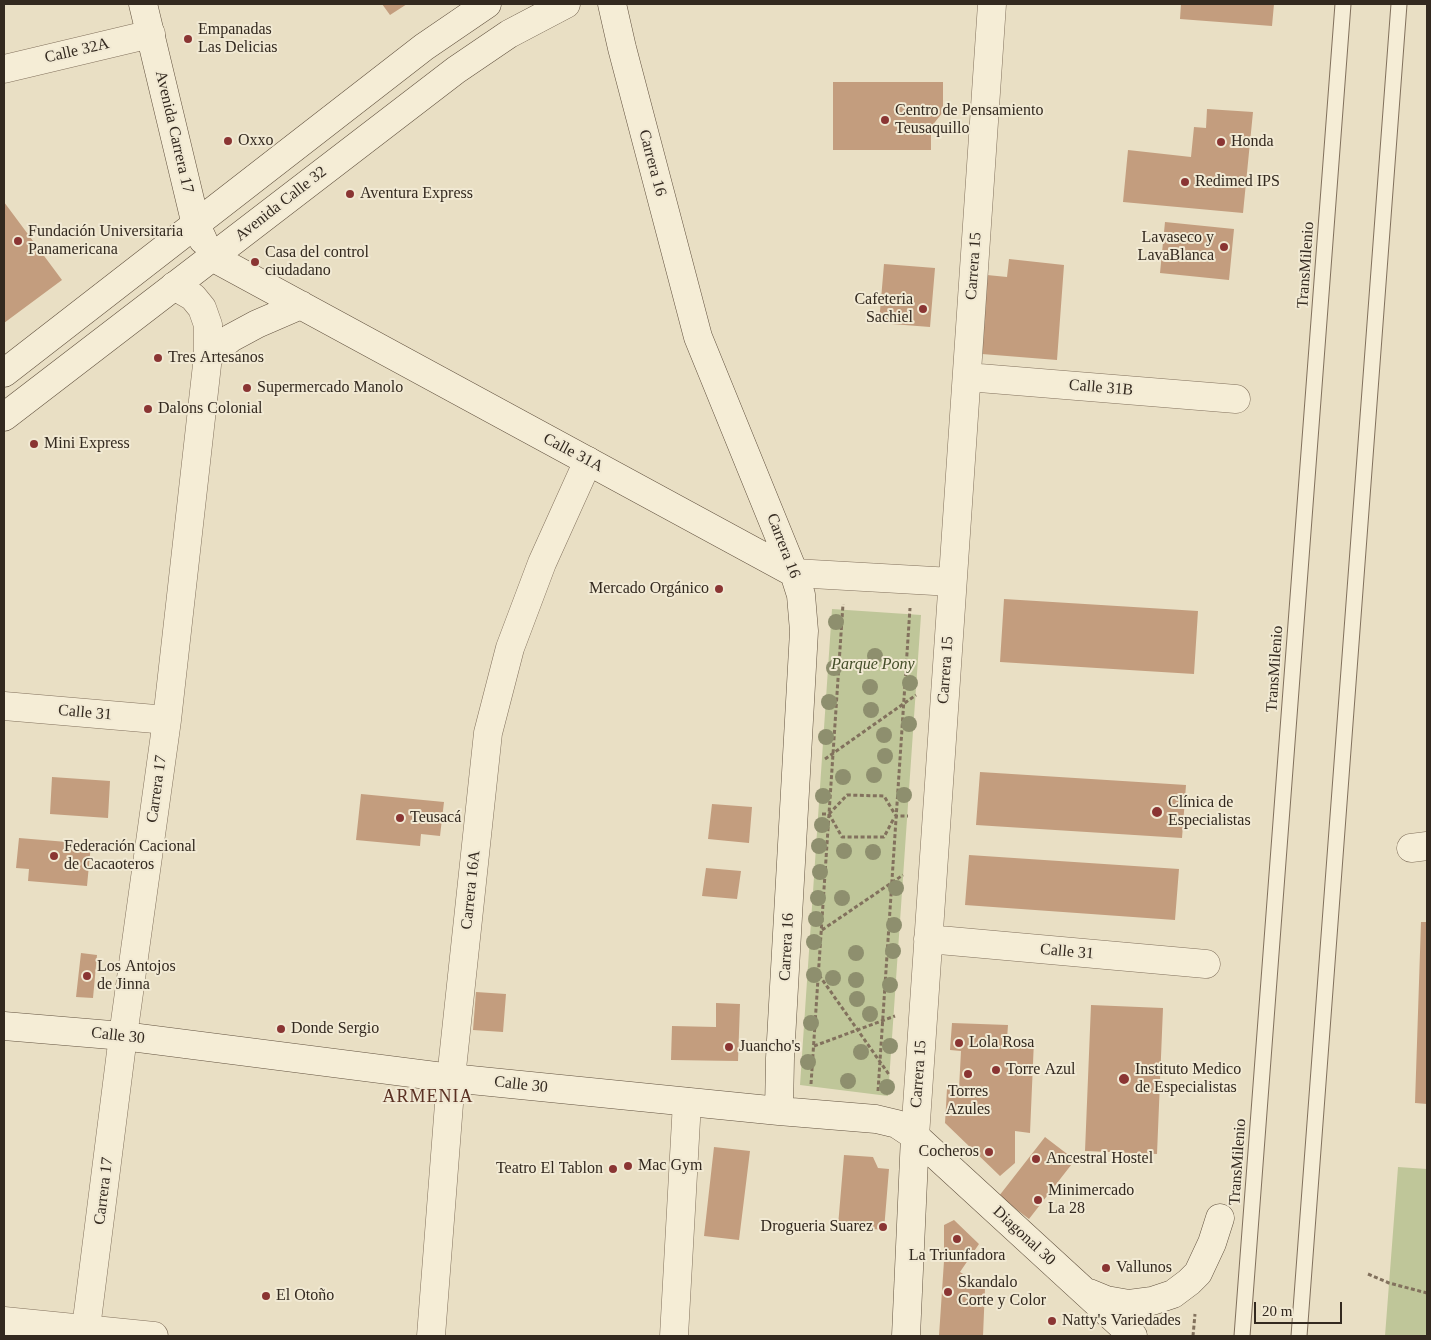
<!DOCTYPE html>
<meta charset="utf-8">
<style>
body{margin:0}
#map{position:relative;width:1431px;height:1340px;overflow:hidden;background:#e9dfc4;font-family:"Times New Roman",serif}
canvas{display:block}
.frame{position:absolute;inset:0;border:5px solid #33291f;pointer-events:none}
.scale{position:absolute;left:1254px;top:1302px;width:88px;height:22px;box-sizing:border-box;border:2px solid #33291f;border-top:0;padding-left:6px;font-size:15px;line-height:18px;white-space:nowrap;color:#33291f;-webkit-text-stroke:4px #f1e9d3;paint-order:stroke}
</style>
<div id="map">
<canvas width="1431" height="1340"></canvas>
<div class="frame"></div>
<div class="scale">20 m</div>
</div>
<script>
const c = document.querySelector('canvas').getContext('2d');
c.lineJoin = 'round';
function fill(path, color) { c.fillStyle = color; c.fill(path, 'evenodd'); }
const toPath = rows => new Path2D(rows.map(r => 'M' + r).join(''));
function strokePath(path, color, width, dash) { c.strokeStyle = color; c.lineWidth = width; c.lineCap = dash ? 'butt' : 'round'; c.setLineDash(dash || []); c.stroke(path); }
function write(font, color, halo, rows, align = 'center') {
  c.font = font + ' "Times New Roman",serif'; c.lineWidth = 4; c.setLineDash([]); c.textBaseline = 'middle'; c.strokeStyle = halo; c.fillStyle = color; for (const [text, x, y, turn = 0] of rows) {
    c.save(); c.translate(x, y); c.rotate((+turn || 0) * Math.PI / 180); c.textAlign = isNaN(turn) ? turn : align; if (halo) c.strokeText(text, 0, 0); c.fillText(text, 0, 0); c.restore();
  }
}
fill(toPath([
 [832,609,921,615,888,1096,800,1085],
 [1398,1167,1427,1169,1427,1336,1385,1336]
]), '#bfc699');
fill(toPath([
 [382,4,407,4,390,15],
 [1181,4,1274,4,1272,26,1180,19],
 [833,82,943,82,943,112,931,127,931,150,833,150],
 [1207,109,1253,112,1243,213,1123,202,1128,150,1191,157,1194,127,1206,128],
 [4,202,62,280,4,323],
 [1165,222,1234,229,1229,280,1160,273],
 [1009,259,1064,265,1057,360,982,354,987,275,1007,277],
 [884,264,935,268,930,327,879,323],
 [1004,599,1198,611,1194,674,1000,662],
 [980,772,1186,785,1182,838,976,825],
 [52,777,110,781,108,818,50,814],
 [361,794,444,802,440,836,421,834,420,846,356,840],
 [712,804,752,807,749,843,708,839],
 [19,838,91,844,87,886,28,881,29,869,16,868],
 [969,855,1179,869,1175,920,965,905],
 [706,868,741,871,737,899,702,896],
 [1421,922,1427,922,1427,1104,1415,1103],
 [81,953,97,955,93,998,76,997],
 [476,992,506,994,503,1032,473,1030],
 [716,1003,740,1004,738,1061,671,1060,672,1026,716,1027],
 [1091,1005,1163,1008,1157,1154,1085,1151],
 [952,1023,1008,1025,1007,1039,1034,1040,1030,1133,1015,1131,1015,1163,1000,1176,945,1123,947,1089,959,1089,961,1051,950,1050],
 [1045,1137,1075,1160,1029,1219,999,1196],
 [714,1147,750,1151,739,1240,704,1236],
 [844,1155,873,1157,878,1168,889,1169,884,1230,838,1226],
 [954,1220,979,1244,960,1272,985,1288,983,1336,939,1336,944,1261,944,1225]
]), '#c39d7e');
const lane = toPath([
 [1242,1336,1343,4],
 [1299,1336,1399,4]
]);
const street = toPath([
 [4,69,151,34],
 [967,377,1236,399],
 [794,573,952,582],
 [4,706,167,720],
 [1411,848,1427,846],
 [928,939,1206,964],
 [915,1136,992,4],
 [4,1321,154,1336],
 [85,1336,123,1036,167,720,208,356,208,325,202,308,193,297,174,286],
 [431,1336,451,1078,488,733,510,648,542,563,588,461],
 [674,1336,687,1102]
]);
const secondary = toPath([
 [143,4,196,225,203,240],
 [612,4,622,48,698,337,794,573,801,595,804,631,780,1058,779,1111],
 [212,257,794,573],
 [208,356,231,338,257,324,301,305],
 [4,373,424,47,487,4],
 [4,417,456,70,509,34,566,4],
 [4,1026,123,1036,451,1078,779,1111,876,1119,897,1124,915,1136,1133,1336],
 [1089,1293,1106,1300,1129,1304,1152,1301,1173,1294,1189,1282,1198,1273,1212,1243,1220,1218],
 [906,1336,915,1136]
]);
strokePath(lane, '#82715d', 17);
strokePath(street, '#82715d', 29);
strokePath(secondary, '#635340', 29);
strokePath(toPath([
 [825,759,916,695],
 [822,814,829,814,842,837,884,837,894,818],
 [829,814,847,795,884,796,896,816,908,816],
 [822,930,903,875],
 [819,975,890,1076],
 [814,1046,895,1016],
 [811,1084,843,604],
 [878,1091,910,608],
 [1368,1274,1389,1283,1427,1293],
 [1193,1336,1195,1314]
]), '#82715d', 3, [4, 2.5]);
strokePath(lane, '#f5edd6', 15);
strokePath(street, '#f5edd6', 28);
strokePath(secondary, '#f5edd6', 28);
c.fillStyle = '#8e8f6e';
for (const [x, y] of [
 [836,622],
 [875,656],
 [834,668],
 [910,683],
 [870,687],
 [829,702],
 [871,710],
 [909,724],
 [884,735],
 [826,737],
 [885,756],
 [874,775],
 [843,777],
 [904,795],
 [823,796],
 [822,825],
 [819,846],
 [844,851],
 [873,852],
 [820,872],
 [896,888],
 [818,898],
 [842,898],
 [816,919],
 [894,925],
 [814,942],
 [893,951],
 [856,953],
 [814,975],
 [833,978],
 [856,980],
 [890,985],
 [857,999],
 [870,1014],
 [811,1023],
 [890,1046],
 [861,1052],
 [808,1062],
 [848,1081],
 [887,1087]
]) { c.beginPath(); c.arc(x, y, 8, 0, 2 * Math.PI); c.fill(); }
for (const [x, y, r, color] of [
 [188,39,5,"#8a3533"],
 [885,120,5,"#8a3533"],
 [228,141,5,"#8a3533"],
 [1221,142,5,"#8a3533"],
 [1185,182,5,"#8a3533"],
 [350,194,5,"#8a3533"],
 [18,241,5,"#8a3533"],
 [1224,247,5,"#8a3533"],
 [255,262,5,"#8a3533"],
 [923,309,5,"#8a3533"],
 [158,358,5,"#8a3533"],
 [247,388,5,"#8a3533"],
 [148,409,5,"#8a3533"],
 [34,444,5,"#8a3533"],
 [719,589,5,"#8a3533"],
 [1157,812,6,"#8a3533"],
 [400,818,5,"#8a3533"],
 [54,856,5,"#8a3533"],
 [87,976,5,"#8a3533"],
 [281,1029,5,"#8a3533"],
 [959,1043,5,"#8a3533"],
 [729,1047,5,"#8a3533"],
 [996,1070,5,"#8a3533"],
 [968,1074,5,"#8a3533"],
 [1124,1079,6,"#8a3533"],
 [989,1152,5,"#8a3533"],
 [1036,1159,5,"#8a3533"],
 [628,1166,5,"#8a3533"],
 [613,1169,5,"#8a3533"],
 [1038,1200,5,"#8a3533"],
 [883,1227,5,"#8a3533"],
 [957,1239,5,"#8a3533"],
 [1106,1268,5,"#8a3533"],
 [948,1292,5,"#8a3533"],
 [266,1296,5,"#8a3533"],
 [1052,1321,5,"#8a3533"]
]) { const dot = new Path2D(); dot.arc(x, y, r, 0, 2 * Math.PI); c.fillStyle = color; c.fill(dot); strokePath(dot, '#f1e9d3', 2); }
write('16px', '#33291f', '#f1e9d3', [
 ["Empanadas",198,30],
 ["Las Delicias",198,48],
 ["Centro de Pensamiento",895,111],
 ["Teusaquillo",895,129],
 ["Oxxo",238,141],
 ["Honda",1231,142],
 ["Redimed IPS",1195,182],
 ["Aventura Express",360,194],
 ["Fundación Universitaria",28,232],
 ["Panamericana",28,250],
 ["Lavaseco y",1214,238,"right"],
 ["LavaBlanca",1214,256,"right"],
 ["Casa del control",265,253],
 ["ciudadano",265,271],
 ["Cafeteria",913,300,"right"],
 ["Sachiel",913,318,"right"],
 ["Tres Artesanos",168,358],
 ["Supermercado Manolo",257,388],
 ["Dalons Colonial",158,409],
 ["Mini Express",44,444],
 ["Mercado Orgánico",709,589,"right"],
 ["Clínica de",1168,803],
 ["Especialistas",1168,821],
 ["Teusacá",410,818],
 ["Federación Cacional",64,847],
 ["de Cacaoteros",64,865],
 ["Los Antojos",97,967],
 ["de Jinna",97,985],
 ["Donde Sergio",291,1029],
 ["Lola Rosa",969,1043],
 ["Juancho's",739,1047],
 ["Torre Azul",1006,1070],
 ["Instituto Medico",1135,1070],
 ["de Especialistas",1135,1088],
 ["Torres",968,1092,"center"],
 ["Azules",968,1110,"center"],
 ["Cocheros",979,1152,"right"],
 ["Ancestral Hostel",1046,1159],
 ["Mac Gym",638,1166],
 ["Teatro El Tablon",603,1169,"right"],
 ["Minimercado",1048,1191],
 ["La 28",1048,1209],
 ["Drogueria Suarez",873,1227,"right"],
 ["La Triunfadora",957,1256,"center"],
 ["Vallunos",1116,1268],
 ["Skandalo",958,1283],
 ["Corte y Color",958,1301],
 ["El Otoño",276,1296],
 ["Natty's Variedades",1062,1321]
], 'left');
write('16px', '#33291f', '#f1e9d3', [
 ["Calle 32A",77,51,-13],
 ["Avenida Carrera 17",174,132,77],
 ["Carrera 16",652,163,75],
 ["Avenida Calle 32",281,204,-38],
 ["TransMilenio",1306,265,-86],
 ["Carrera 15",974,266,-86],
 ["Calle 31B",1101,388,5],
 ["Calle 31A",573,453,28],
 ["Carrera 16",783,546,69],
 ["TransMilenio",1275,669,-86],
 ["Carrera 15",946,670,-86],
 ["Calle 31",85,713,5],
 ["Carrera 17",157,789,-82],
 ["Carrera 16A",471,890,-84],
 ["Carrera 16",787,947,-87],
 ["Calle 31",1067,952,5],
 ["Calle 30",118,1036,6],
 ["Carrera 15",919,1074,-86],
 ["Calle 30",521,1085,6],
 ["TransMilenio",1238,1162,-86],
 ["Carrera 17",104,1191,-83],
 ["Diagonal 30",1024,1236,43]
]);
write('italic 16px', '#434d28', '#f1e9d3', [
 ["Parque Pony",873,665]
]);
c.letterSpacing = '1px';
write('18px', '#5b3123', '#f1e9d3', [
 ["ARMENIA",428,1097]
]);
c.letterSpacing = '0px';
</script>
